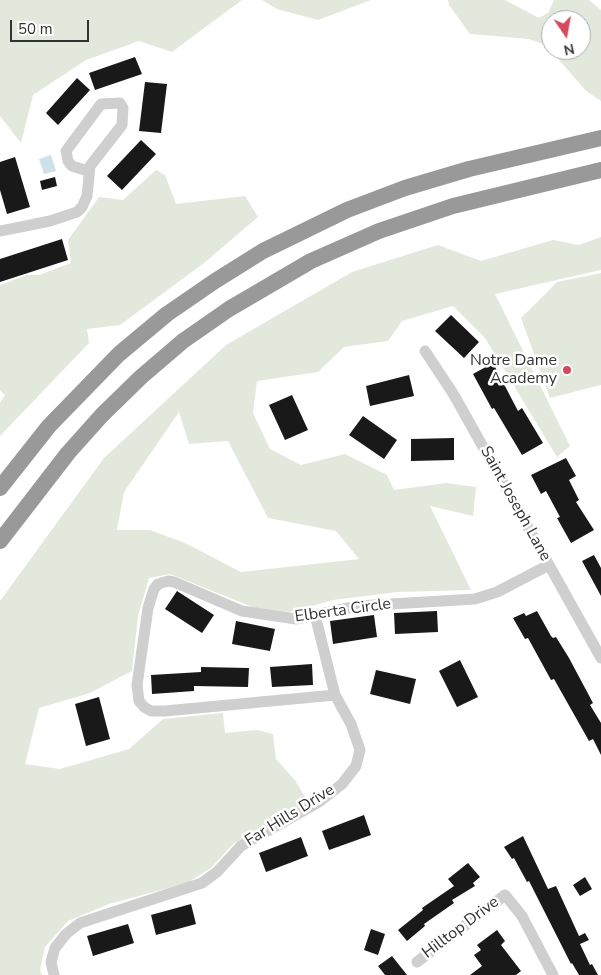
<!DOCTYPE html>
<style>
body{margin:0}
#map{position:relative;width:601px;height:975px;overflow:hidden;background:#fff;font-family:"Nunito Sans",sans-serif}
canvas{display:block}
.north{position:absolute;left:541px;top:10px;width:50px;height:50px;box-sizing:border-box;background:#fff;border:1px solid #adadad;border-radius:50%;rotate:168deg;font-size:14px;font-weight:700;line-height:20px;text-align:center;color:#323232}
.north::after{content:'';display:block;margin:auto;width:18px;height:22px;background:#d4495c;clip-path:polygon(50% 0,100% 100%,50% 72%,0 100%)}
.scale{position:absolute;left:10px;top:20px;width:79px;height:22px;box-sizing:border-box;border:2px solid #323232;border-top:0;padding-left:6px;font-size:15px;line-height:18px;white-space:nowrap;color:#323232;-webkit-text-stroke:4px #fff;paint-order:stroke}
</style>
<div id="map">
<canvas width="601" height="975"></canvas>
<div class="north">N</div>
<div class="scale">50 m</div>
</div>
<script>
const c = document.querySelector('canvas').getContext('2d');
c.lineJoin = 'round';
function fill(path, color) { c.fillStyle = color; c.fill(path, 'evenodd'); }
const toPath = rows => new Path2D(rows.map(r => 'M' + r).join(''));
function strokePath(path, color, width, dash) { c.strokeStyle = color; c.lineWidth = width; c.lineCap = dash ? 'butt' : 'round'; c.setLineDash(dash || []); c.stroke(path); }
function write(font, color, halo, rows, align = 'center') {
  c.font = font + ' "Nunito Sans",sans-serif'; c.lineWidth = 5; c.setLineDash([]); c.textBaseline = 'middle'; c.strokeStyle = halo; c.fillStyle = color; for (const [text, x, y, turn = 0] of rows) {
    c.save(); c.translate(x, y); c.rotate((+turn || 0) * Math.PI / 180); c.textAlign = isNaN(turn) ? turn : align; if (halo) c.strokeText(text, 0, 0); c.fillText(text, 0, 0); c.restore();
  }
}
fill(toPath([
 [0,0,242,0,172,52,139,41,86,60,33,95,21,143,0,116],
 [262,0,371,0,318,20,277,9],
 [448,0,505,0,539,18,548,13,554,0,589,0,601,10,601,101,586,91,546,45,529,39,470,34,449,5],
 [551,20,581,20,581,50,551,50],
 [156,170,165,175,176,204,245,196,258,217,204,263,120,325,87,329,89,343,0,436,0,403,5,395,0,390,0,285,27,275,39,275,71,263,68,240,99,197,123,200],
 [601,237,601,270,495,294,570,446,557,457,485,338,453,306,402,321,388,341,344,347,318,372,257,381,253,413,270,449,301,465,345,454,387,475,394,490,446,483,476,487,473,516,430,506,471,590,397,592,333,600,290,612,255,608,170,574,149,578,138,616,132,671,90,693,39,708,25,764,60,769,129,749,163,719,223,713,225,733,257,730,273,734,276,759,295,780,308,802,233,844,211,868,187,883,109,904,68,921,45,947,40,970,42,975,0,975,0,601,104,458,226,345,352,272,438,245,481,261,553,240,579,245],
 [179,412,189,444,228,441,268,518,336,531,359,559,241,572,185,543,150,530,117,530,124,492],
 [601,273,601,385,550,398,521,318,557,282]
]), '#e3e8dc');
fill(toPath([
 [51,155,56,171,44,174,39,159]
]), '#cee0e8');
fill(toPath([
 [135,57,142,74,95,90,89,73],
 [77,78,90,90,58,125,46,113],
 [145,82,167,84,161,133,139,131],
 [141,140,156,154,122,190,107,176],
 [15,157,30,207,7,214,0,190,0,162],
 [55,177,57,186,42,190,40,181],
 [62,239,68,260,0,282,0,259],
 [451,315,479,342,464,358,435,331],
 [493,363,518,411,522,408,543,443,522,455,494,408,492,409,473,374],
 [409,375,414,396,370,406,366,386],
 [292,395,308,430,285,440,269,405],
 [363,416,397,440,384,459,349,435],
 [454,438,454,460,411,461,411,439],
 [566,458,576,476,569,480,579,500,576,502,594,530,571,543,557,518,560,517,546,491,541,494,531,475],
 [594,555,601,568,601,596,582,561],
 [177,591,214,615,202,633,165,609],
 [437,611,438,632,395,634,394,613],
 [537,611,551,636,553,638,556,637,569,658,593,703,590,705,601,723,601,755,593,739,589,741,554,679,551,680,528,638,525,639,513,618,524,613,526,616],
 [374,615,377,637,333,644,330,621],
 [236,621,275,629,270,651,232,644],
 [460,660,478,697,457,707,439,671],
 [312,664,313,685,272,687,270,667],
 [201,667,249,668,248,687,194,686,194,691,152,694,151,675,201,672],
 [376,670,416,679,410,704,370,694],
 [99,697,110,739,86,746,75,704],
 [364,815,371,835,329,850,322,831],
 [523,836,548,889,556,886,579,936,585,933,589,940,580,944,590,965,592,964,598,975,579,975,572,963,571,964,529,881,527,882,514,858,512,859,504,847],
 [301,837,308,856,266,872,259,853],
 [468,863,480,877,473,883,475,886,452,900,454,903,424,924,425,926,407,941,398,930,423,910,422,908,454,886,448,879],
 [585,877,592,889,580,896,573,885],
 [191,904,196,924,156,935,151,915],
 [128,924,134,943,93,956,87,936],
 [371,929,385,934,378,955,364,950],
 [497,930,505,941,501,945,521,971,516,975,470,975,482,966,474,955,481,950,477,945],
 [392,956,407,975,385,975,378,966]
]), '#191919');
strokePath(toPath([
 [0,231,50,221,77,212,82,207,87,196,90,166,122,125,123,108,120,103,101,104,66,151,68,161,72,166,88,171],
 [425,351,454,395,601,658],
 [335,695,165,711,151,711,144,707,139,701,137,685,148,608,154,589,158,584,168,581,174,582,242,611,296,619,358,606,475,599,497,592,549,565],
 [417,962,505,895,522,916,553,975],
 [54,975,51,962,55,948,66,934,80,923,202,883,217,872,241,846,319,802,342,784,356,766,360,750,351,724,335,695,315,615]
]), '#cfcfcf', 11);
strokePath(toPath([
 [0,488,49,426,119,354,167,314,215,281,263,251,347,210,405,188,469,169,601,138],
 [0,541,68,453,102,415,141,377,183,341,229,309,311,261,379,231,453,206,601,170]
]), '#999', 16);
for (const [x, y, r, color] of [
 [567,370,5,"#d4495c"]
]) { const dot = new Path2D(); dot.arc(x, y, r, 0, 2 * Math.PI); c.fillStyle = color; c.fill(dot); strokePath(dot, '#fff', 2); }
write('16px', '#323232', '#fff', [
 ["Notre Dame",557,361],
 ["Academy",557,379]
], 'right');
write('16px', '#323232', '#fff', [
 ["Saint Joseph Lane",515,504,61],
 ["Elberta Circle",343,611,-8],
 ["Far Hills Drive",290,816,-32],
 ["Hilltop Drive",461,928,-37]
]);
</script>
